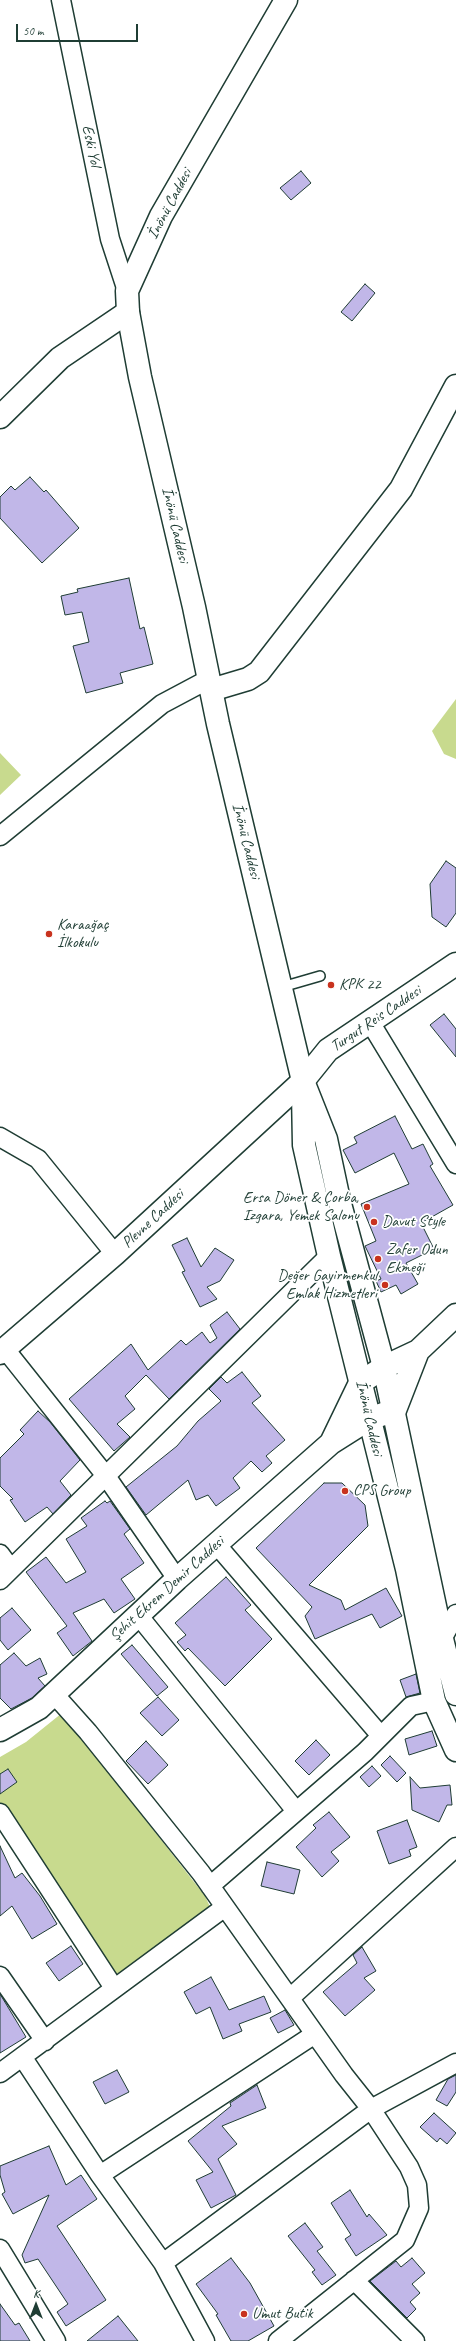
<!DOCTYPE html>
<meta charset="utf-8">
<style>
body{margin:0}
#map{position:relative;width:456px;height:2341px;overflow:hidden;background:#fff;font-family:Caveat,sans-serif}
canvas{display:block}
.north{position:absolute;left:16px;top:2285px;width:40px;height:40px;-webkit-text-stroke:3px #fff;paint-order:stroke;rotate:0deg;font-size:11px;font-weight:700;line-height:16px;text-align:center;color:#1f3d34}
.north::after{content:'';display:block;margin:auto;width:14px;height:18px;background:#1f3d34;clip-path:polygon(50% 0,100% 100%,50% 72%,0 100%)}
.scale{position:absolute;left:16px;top:24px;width:122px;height:18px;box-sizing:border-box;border:2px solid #1f3d34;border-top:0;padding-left:5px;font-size:12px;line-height:14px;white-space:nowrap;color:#1f3d34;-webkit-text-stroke:3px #fff;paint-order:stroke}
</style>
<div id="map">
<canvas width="456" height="2341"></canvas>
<div class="north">K</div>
<div class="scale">50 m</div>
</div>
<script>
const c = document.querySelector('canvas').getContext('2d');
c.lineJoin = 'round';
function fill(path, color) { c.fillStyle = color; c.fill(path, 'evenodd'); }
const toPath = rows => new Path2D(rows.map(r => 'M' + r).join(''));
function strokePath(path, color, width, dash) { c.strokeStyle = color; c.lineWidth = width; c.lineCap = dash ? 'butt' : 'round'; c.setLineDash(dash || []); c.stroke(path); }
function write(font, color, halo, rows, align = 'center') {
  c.font = font + ' Caveat,sans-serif'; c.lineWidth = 3.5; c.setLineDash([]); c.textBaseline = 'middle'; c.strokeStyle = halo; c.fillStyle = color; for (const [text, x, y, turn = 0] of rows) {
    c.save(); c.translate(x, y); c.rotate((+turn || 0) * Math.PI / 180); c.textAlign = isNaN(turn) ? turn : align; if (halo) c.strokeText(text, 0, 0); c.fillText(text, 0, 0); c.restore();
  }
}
fill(toPath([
 [456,699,456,759,444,754,432,731],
 [0,753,21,775,0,795],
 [62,1713,205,1896,211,1909,124,1973,112,1973,0,1805,0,1757,26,1742]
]), '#c8da8e');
const building = toPath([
 [301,171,311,183,291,200,280,188,301,171],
 [365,284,375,293,352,321,341,312,365,284],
 [30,477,44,492,46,490,79,528,42,563,0,518,0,497,11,486,15,490,30,477],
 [129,578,140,629,144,627,153,664,120,673,123,683,86,693,73,646,89,642,82,612,65,615,61,596,78,592,77,589,129,578],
 [446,861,456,868,456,913,446,927,432,917,430,884,446,861],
 [444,1014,456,1029,456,1057,430,1025,444,1014],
 [395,1116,412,1149,423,1144,433,1164,430,1166,453,1205,421,1223,434,1249,406,1263,418,1284,401,1294,396,1285,381,1292,376,1281,381,1279,365,1246,376,1241,361,1204,409,1184,394,1153,355,1173,343,1150,357,1143,354,1137,395,1116],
 [187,1238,201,1267,215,1248,234,1260,220,1281,207,1287,217,1299,200,1307,182,1272,185,1271,172,1245,187,1238],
 [227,1312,240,1329,169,1399,146,1375,125,1396,135,1409,117,1424,130,1437,114,1451,69,1399,131,1344,148,1370,181,1340,186,1345,202,1332,210,1343,217,1338,210,1325,227,1312],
 [242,1372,261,1396,252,1403,285,1440,266,1456,272,1463,262,1472,251,1461,233,1478,240,1488,216,1506,208,1495,196,1500,188,1480,146,1515,126,1487,177,1446,198,1421,221,1401,209,1389,221,1377,227,1383,242,1372],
 [38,1411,50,1422,80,1460,60,1481,71,1495,53,1514,47,1507,25,1522,10,1500,13,1499,0,1486,0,1458,24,1434,20,1430,38,1411],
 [324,1483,342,1483,365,1505,368,1526,309,1585,341,1600,345,1610,386,1588,402,1616,380,1628,372,1614,315,1639,305,1616,312,1607,256,1548,324,1483],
 [105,1501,107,1503,110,1501,130,1529,124,1534,144,1563,121,1579,135,1599,114,1613,104,1599,73,1613,92,1641,73,1656,57,1633,67,1626,26,1572,46,1557,66,1583,86,1572,66,1539,87,1526,81,1518,105,1501],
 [226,1577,251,1605,245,1610,272,1639,225,1686,188,1648,185,1651,177,1642,186,1635,175,1623,226,1577],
 [12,1608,31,1630,8,1650,0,1640,0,1618,12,1608],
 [132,1645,168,1687,157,1696,121,1654,132,1645],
 [14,1653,26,1666,40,1658,47,1674,38,1678,45,1686,32,1698,11,1709,0,1698,0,1665,14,1653],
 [416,1674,420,1693,406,1697,400,1680,416,1674],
 [158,1697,179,1720,162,1736,140,1713,158,1697],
 [432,1731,437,1746,409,1755,405,1739,432,1731],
 [316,1740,330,1755,309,1775,295,1761,316,1740],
 [146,1741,168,1765,148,1784,126,1761,146,1741],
 [390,1756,406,1773,397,1782,381,1765,390,1756],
 [372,1766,381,1776,369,1787,360,1777,372,1766],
 [8,1769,17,1782,0,1794,0,1774,8,1769],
 [410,1777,420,1788,450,1785,452,1805,447,1805,439,1822,412,1810,410,1777],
 [329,1812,350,1837,331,1852,339,1861,322,1877,296,1847,316,1828,313,1825,329,1812],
 [407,1820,417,1847,409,1850,411,1856,389,1864,377,1831,407,1820],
 [0,1846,15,1878,22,1873,40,1896,57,1924,32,1939,12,1906,0,1916,0,1846],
 [267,1862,300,1870,294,1894,261,1886,267,1862],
 [71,1946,83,1964,59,1981,46,1963,71,1946],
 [362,1947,376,1971,364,1978,375,1990,345,2016,323,1992,357,1963,353,1955,362,1947],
 [211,1977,229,2010,264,1996,271,2012,239,2024,242,2031,223,2039,210,2007,196,2014,184,1992,211,1977],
 [0,1994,26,2037,0,2053,0,1994],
 [285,2010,294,2025,278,2033,270,2018,285,2010],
 [117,2070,129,2092,105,2104,93,2082,117,2070],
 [456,2075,456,2092,447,2106,436,2100,448,2079,456,2075],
 [257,2085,266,2108,222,2126,237,2144,218,2159,236,2195,211,2208,196,2180,213,2172,188,2141,231,2106,230,2103,257,2085],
 [434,2113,456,2133,447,2144,440,2138,437,2142,420,2127,434,2113],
 [49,2146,66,2185,81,2175,97,2199,57,2226,106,2300,66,2326,57,2312,68,2304,38,2259,25,2263,22,2255,49,2195,13,2214,2,2194,5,2192,0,2175,0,2166,49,2146],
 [350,2190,367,2217,369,2214,387,2235,356,2256,345,2239,351,2235,331,2203,350,2190],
 [305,2223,323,2247,317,2251,336,2275,322,2285,312,2272,315,2270,288,2236,305,2223],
 [231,2258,250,2283,274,2326,248,2341,231,2341,216,2315,218,2314,196,2284,231,2258],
 [412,2258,425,2273,412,2284,420,2293,410,2302,416,2309,407,2318,370,2281,396,2261,401,2267,412,2258],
 [0,2304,15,2325,19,2323,30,2341,0,2341,0,2304],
 [118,2316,138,2341,87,2341,118,2316]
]);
fill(building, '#c1b7e8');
strokePath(building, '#1f3d34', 1);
const service = toPath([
 [282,987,320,976]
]);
const minor = toPath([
 [61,0,110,239,127,291],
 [0,836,162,704,209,679],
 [370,1022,456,1164],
 [0,1137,38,1159,115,1254],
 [5,1349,106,1476,177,1579],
 [216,1544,381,1736],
 [0,1554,11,1569],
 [0,1580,329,1256],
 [138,1615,296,1811],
 [442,1639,456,1614],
 [54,1694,88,1732,201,1873,344,2075,371,2109,409,2167,417,2185,419,2208,405,2240,278,2341],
 [0,1813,114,1988],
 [210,1886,365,1752,411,1706,434,1701],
 [0,1976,45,2041],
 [290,1998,456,1847],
 [23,2058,100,2175,163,2263,205,2341],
 [0,2073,225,1907],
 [100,2175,315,2034],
 [0,2249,56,2341],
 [163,2263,371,2109,456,2063],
 [354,2280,415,2341]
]);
const tertiary = toPath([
 [0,417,60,358,128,312],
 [211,690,248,679,259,672,401,489,456,386],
 [418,1351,395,1410,369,1419,331,1443,360,1383,384,1367,418,1351],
 [418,1351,456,1315],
 [0,1353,115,1254,303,1081,328,1050,456,964],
 [0,1730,39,1708,177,1579,331,1443]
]);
const secondary = toPath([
 [286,0,161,216,127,291,128,312,140,377,194,607,218,724,303,1081,326,1139,339,1200,384,1367,442,1639,456,1694],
 [303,1092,304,1145,329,1256,407,1569,434,1701,456,1750]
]);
strokePath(service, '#1f3d34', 12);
strokePath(minor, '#1f3d34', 21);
strokePath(tertiary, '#1f3d34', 25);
strokePath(secondary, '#1f3d34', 25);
strokePath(service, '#fff', 9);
strokePath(minor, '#fff', 18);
strokePath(tertiary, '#fff', 22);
strokePath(secondary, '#fff', 22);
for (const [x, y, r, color] of [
 [49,934,4,"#c8321e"],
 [331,985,4,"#c8321e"],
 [367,1207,4,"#c8321e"],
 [374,1222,4,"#c8321e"],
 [378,1259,4,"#c8321e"],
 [385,1285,4,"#c8321e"],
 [345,1491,4,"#c8321e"],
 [244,2314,4,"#c8321e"]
]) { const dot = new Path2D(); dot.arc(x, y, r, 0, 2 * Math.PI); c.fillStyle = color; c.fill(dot); strokePath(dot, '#fff', 1.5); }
write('16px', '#1f3d34', '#fff', [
 ["Eski Yol",91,146,78],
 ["İnönü Caddesi",170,204,-62],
 ["İnönü Caddesi",175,525,77],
 ["İnönü Caddesi",246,841,76],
 ["Turgut Reis Caddesi",376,1019,-34],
 ["Plevne Caddesi",153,1219,-43],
 ["İnönü Caddesi",369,1418,77],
 ["Şehit Ekrem Demir Caddesi",167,1589,-42]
]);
write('16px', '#1f3d34', '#fff', [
 ["Karaağaç",57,925],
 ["İlkokulu",57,943],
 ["KPK 22",339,985],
 ["Ersa Döner & Çorba,",359,1198,"right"],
 ["Izgara, Yemek Salonu",359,1216,"right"],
 ["Davut Style",382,1222],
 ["Zafer Odun",386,1250],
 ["Ekmeği",386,1268],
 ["Değer Gayirmenkul",377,1276,"right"],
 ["Emlak Hizmetleri",377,1294,"right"],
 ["CPS Group",353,1491],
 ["Umut Butik",252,2314]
], 'left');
</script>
